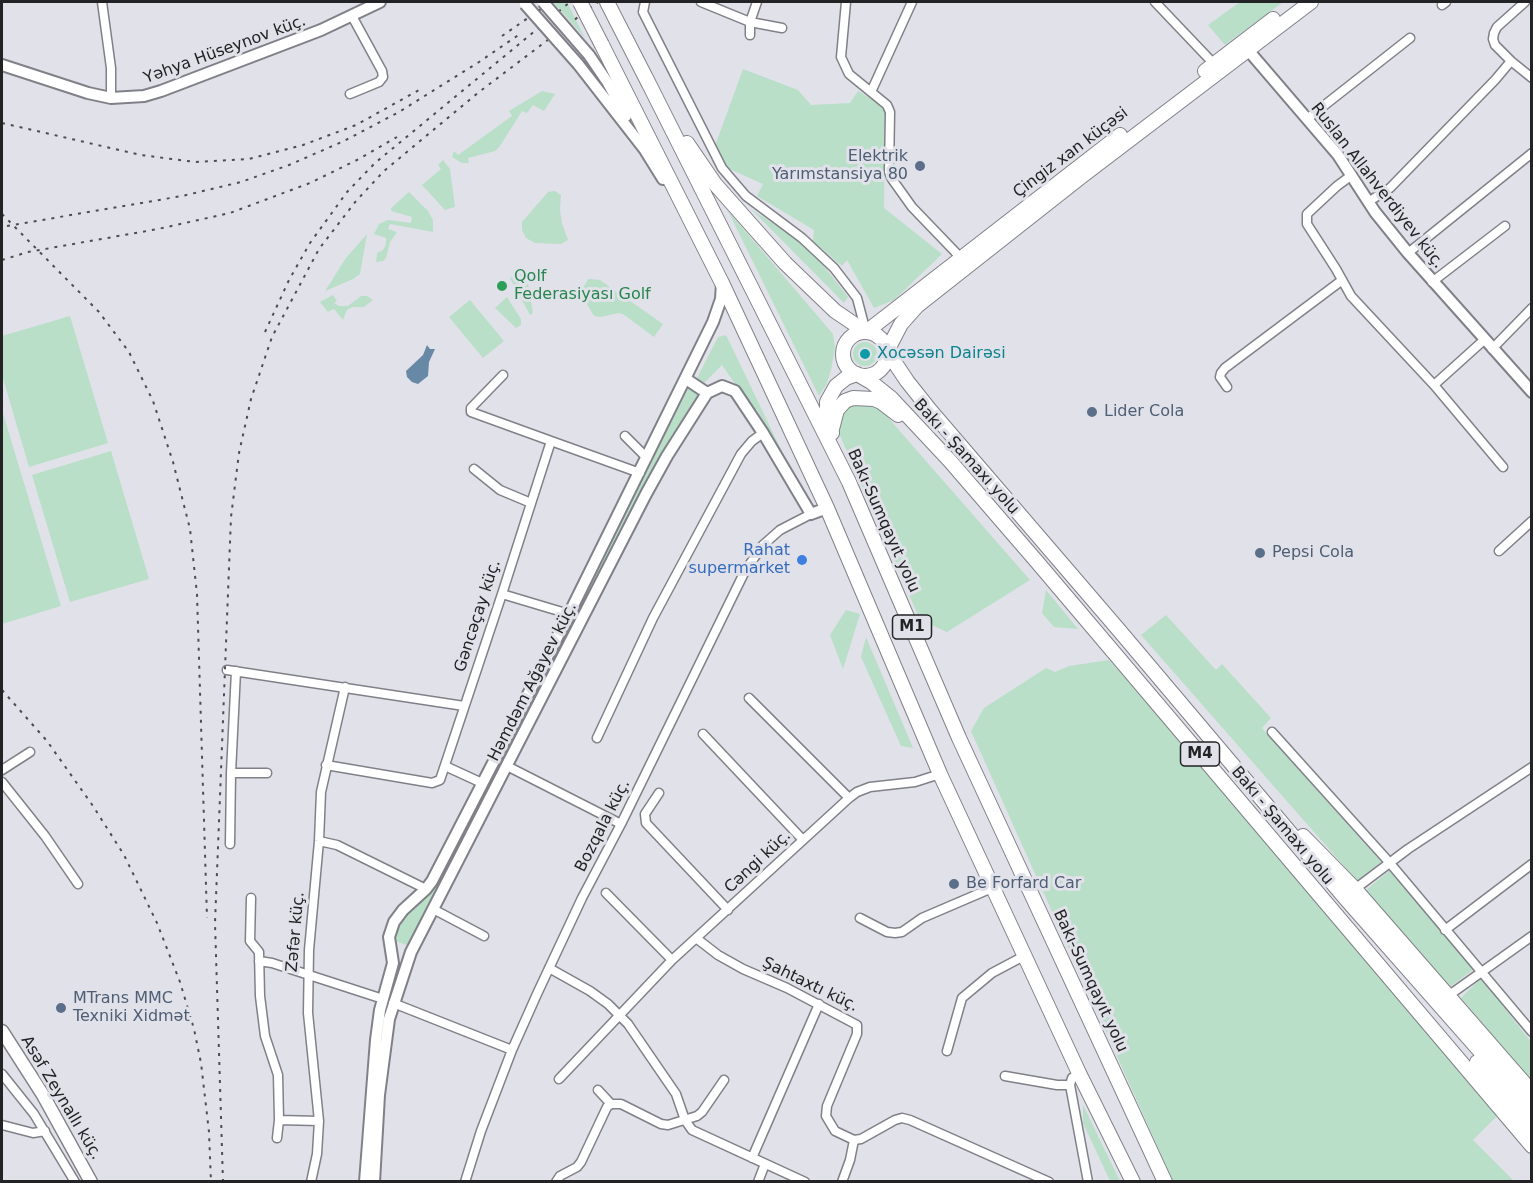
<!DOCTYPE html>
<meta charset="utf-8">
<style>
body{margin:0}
#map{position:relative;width:1533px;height:1183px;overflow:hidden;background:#e1e1e9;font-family:"DejaVu Sans",sans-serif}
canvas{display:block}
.frame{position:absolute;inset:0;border:3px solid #232326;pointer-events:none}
</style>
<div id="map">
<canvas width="1533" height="1183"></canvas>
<div class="frame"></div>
</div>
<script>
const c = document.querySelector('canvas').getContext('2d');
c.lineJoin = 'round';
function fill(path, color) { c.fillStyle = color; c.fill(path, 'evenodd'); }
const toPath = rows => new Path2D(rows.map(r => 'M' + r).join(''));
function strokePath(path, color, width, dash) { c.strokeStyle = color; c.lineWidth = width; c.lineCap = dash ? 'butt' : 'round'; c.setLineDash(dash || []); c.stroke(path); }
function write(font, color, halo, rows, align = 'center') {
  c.font = font + ' "DejaVu Sans",sans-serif'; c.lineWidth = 6; c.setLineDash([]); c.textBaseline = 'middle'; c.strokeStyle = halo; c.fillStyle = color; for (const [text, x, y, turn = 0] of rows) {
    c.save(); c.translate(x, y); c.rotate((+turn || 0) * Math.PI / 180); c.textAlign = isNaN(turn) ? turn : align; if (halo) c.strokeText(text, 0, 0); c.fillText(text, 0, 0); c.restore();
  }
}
fill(toPath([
 [553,2,567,2,585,38],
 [1240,2,1283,2,1225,45,1208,25],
 [743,69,798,90,811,105,850,103,858,91,873,100,885,110,884,208,942,254,894,300,874,308,847,260,842,266,813,241,814,230,757,196,763,184,725,167,715,146],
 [542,91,555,94,544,111,533,105,527,113,522,111,500,146,495,151,468,158,469,163,462,163,452,157,454,151,458,155,512,116,509,111],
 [443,160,450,169,455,207,445,210,422,185,441,169,438,165],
 [555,191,561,195,560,210,562,223,568,240,561,244,535,243,526,238,522,230,522,222,548,192],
 [409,192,428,211,433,220,433,232,390,224,388,229,397,232,390,242,386,258,383,261,376,262,377,253,383,250,386,244,386,238,374,234,379,224,388,220,411,223,412,217,391,211,391,208],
 [751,209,792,236,823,265,848,297,844,303],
 [728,211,833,334,835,347,831,370,827,383,819,396],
 [367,234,360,274,353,279,325,291,346,258],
 [526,272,533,313,530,315,510,278],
 [588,279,600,280,663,324,654,337,623,314,618,313,601,317,594,316,583,298,583,288],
 [333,295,337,301,334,303,339,306,348,306,361,296,367,296,373,300,364,307,352,307,347,310,343,320,334,309,328,312,320,302],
 [507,297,521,319,521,325,516,328,495,308],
 [470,300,504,341,483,358,449,317],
 [70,316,108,443,29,467,2,375,2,336],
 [726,335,799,487,758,411,751,407,722,365,704,383,697,378,718,337],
 '853 354a12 12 0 1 1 24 0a12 12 0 1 1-24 0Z',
 [690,385,701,393,655,470,409,946,393,940,394,932,405,913,425,898,437,880],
 [856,402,873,405,884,413,1030,580,947,632,920,620,838,431,841,413,845,407],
 [2,410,61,606,2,624],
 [111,451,149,579,70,602,32,475],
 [1046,590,1078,629,1054,627,1042,613],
 [846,610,860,614,843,669,830,635],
 [1166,615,1216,670,1222,664,1271,718,1262,728,1381,862,1357,881,1141,635],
 [866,637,913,748,901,746,861,657],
 [1109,660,1250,821,1499,1114,1473,1140,1514,1181,1173,1181,971,731,984,708,1046,668,1055,672,1069,666],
 [1389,871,1474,969,1450,987,1365,891],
 [1481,978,1531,1042,1531,1080,1461,998],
 [1083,1105,1120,1181,1110,1181,1083,1123]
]), '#b9dfc8');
fill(toPath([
 [427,345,430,349,435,349,429,362,428,376,418,384,412,382,407,377,406,371,423,355]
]), '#6789a6');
const minor = toPath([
 [102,2,111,68,111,98],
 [645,2,643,12,722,168,746,196,802,238,834,268,857,298,866,332],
 [701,2,750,22,782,28],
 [846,2,841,57,849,74,887,105,890,112,889,172,892,179,912,207,961,258],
 [1155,2,1214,64],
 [1442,5,1446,2],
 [750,35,750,22,757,2],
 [1511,61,1532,78],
 [871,92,912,2],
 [350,94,379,82,383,77,382,71,352,16],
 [1307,119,1410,38],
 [1352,175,1337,186,1307,214,1307,224,1336,269,1351,296,1434,385,1503,467],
 [1368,202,1390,188,1495,80,1511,61,1495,45,1493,39,1494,33,1497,27,1525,2],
 [1408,253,1532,153],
 [1432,282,1505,226],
 [1492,349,1532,308],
 [503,375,471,408,471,412,551,441],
 [1434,385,1484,340],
 [1227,387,1220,377,1221,373,1225,368,1341,281],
 [625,436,647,458],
 [474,469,500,490,531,503],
 [1499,551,1532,521],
 [502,594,569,614],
 [227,670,464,706],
 [749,698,849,798],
 [1272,732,1389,862,1532,1032],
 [703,734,803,840],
 [597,738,653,618,741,454,752,441,763,433],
 [326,765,432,783,440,780,502,594,551,441,640,473],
 [445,766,482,783],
 [507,766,621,824],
 [2,770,30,752],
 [231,773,267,773],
 [2,782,45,836,78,884],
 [659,793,645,814,646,823,728,910],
 [319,841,337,845,426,889],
 [230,844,231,773,236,671],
 [1355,889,1408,849,1532,767],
 [606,893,672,960],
 [251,898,250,941,259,952,260,996,265,1036,278,1075,279,1120,319,1121],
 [433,909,484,936],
 [860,918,887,932,895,933,902,932,922,918,992,888],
 [1445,930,1532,864],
 [696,938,718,955,743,969,787,988,857,1025,857,1034,827,1106,826,1116,835,1131,854,1140,861,1139,895,1120,902,1118,910,1120,1049,1182],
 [259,961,272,963,383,999],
 [549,968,590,991,608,1004,628,1024,676,1094,685,1120,692,1130,805,1182],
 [1448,996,1532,936],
 [393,1003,512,1050],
 [947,1051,962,998,992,973,1024,956],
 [1079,1073,1072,1078,1070,1085,1088,1182],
 [2,1074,34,1114,75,1182],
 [1005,1076,1057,1085,1070,1085],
 [559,1079,672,960,849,798,857,792,870,787,915,782,940,774],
 [598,1090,611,1104],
 [2,1125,33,1133,45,1131],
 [277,1138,279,1120],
 [752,1158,819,1004],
 [311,1182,317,1154,319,1121,308,1013,309,950,319,841,321,792,345,687],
 [465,1182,481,1131,512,1050,537,994,582,898,621,824,745,571,763,545,780,530,811,514],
 [556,1182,560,1176,577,1167,581,1162,607,1107,611,1104,621,1104,661,1124,668,1125,697,1116,702,1112,724,1080],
 [758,1182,765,1164],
 [842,1182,850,1160,854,1140]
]);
const tertiary = toPath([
 [1248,50,1338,155,1375,212,1408,253,1532,392],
 [589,55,608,83,626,116],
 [578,64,645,150,663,179],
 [2,65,88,93,111,98,144,96,161,91,321,30,380,2],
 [686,379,707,393],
 [365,1182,376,1040,380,1010,393,963,389,937,394,922,403,910,426,889,432,881,494,761,569,614,713,322,721,299,722,283],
 [374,1182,379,1095,389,1019,411,952,646,494,667,456,707,393,722,386,735,391,763,433,811,514,827,508]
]);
const secondary = toPath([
 [2,1031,43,1095,91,1182]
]);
const primary = toPath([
 [1205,71,1273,19],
 [866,332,1120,135],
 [887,351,901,324,917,306,1082,176,1311,2]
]);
const trunk = toPath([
 [607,2,649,84],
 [602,45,722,283,827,508,940,774,1079,1073,1133,1182],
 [646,78,849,482,959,738,1165,1182],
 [687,143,715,184,785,263,835,311,866,332],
 '843 354a22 22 0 1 1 44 0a22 22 0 1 1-44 0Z',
 [887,351,907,381,930,410,1118,629,1346,899,1532,1110],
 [832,429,837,410,845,401,853,398,874,399,881,402,898,415],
 [832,433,827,417,827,402,836,386,846,378,857,374,871,382,891,398,950,461,1038,563,1532,1146],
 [1303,836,1355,889,1532,1092],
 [1477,1062,1532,1126]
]);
strokePath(minor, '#808088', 11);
strokePath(tertiary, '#808088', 14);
strokePath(secondary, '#808088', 15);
strokePath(primary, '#808088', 16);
strokePath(trunk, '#808088', 16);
strokePath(minor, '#fff', 8);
strokePath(tertiary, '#fff', 10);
strokePath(secondary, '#fff', 12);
strokePath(primary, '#fff', 14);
strokePath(trunk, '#fff', 14);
strokePath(toPath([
 [502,36,551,2],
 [2,123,141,155,195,162,249,159,303,145,356,125,419,90],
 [2,214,99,312,129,352,153,401,173,462,190,529,197,594,207,918],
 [7,226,182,196,241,182,289,165,344,141,399,112,479,62,520,34],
 [2,260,28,252,158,229,230,213,310,183,359,159,397,137],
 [265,332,289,280,310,243,347,192,375,163,570,2],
 [2,690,47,741,93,806,124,855,157,923,180,982,194,1029,201,1063,209,1132,211,1182],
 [223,1182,215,923,231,517,239,453,251,399,272,337,319,249,356,201,384,171,420,141,479,92,598,2]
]), '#4d4d51', 2, [3, 6]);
const tertiaryBridge = toPath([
 [543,2,589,55],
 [525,4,578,64]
]);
const trunkBridge = toPath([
 [580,2,602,45]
]);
strokePath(tertiaryBridge, '#808088', 14, []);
strokePath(trunkBridge, '#808088', 16, []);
strokePath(tertiaryBridge, '#fff', 10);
strokePath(trunkBridge, '#fff', 14);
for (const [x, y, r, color] of [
 [920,166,6,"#5c6f8a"],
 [502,286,6,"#2e9e5b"],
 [865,354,6,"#0f9aa8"],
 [1092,412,6,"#5c6f8a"],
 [1260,553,6,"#5c6f8a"],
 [802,560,6,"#3f7fe0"],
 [954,884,6,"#5c6f8a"],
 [61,1008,6,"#5c6f8a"]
]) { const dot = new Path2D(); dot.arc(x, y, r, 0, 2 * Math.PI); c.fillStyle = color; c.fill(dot); strokePath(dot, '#e1e1e9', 2); }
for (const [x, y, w] of [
 [912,627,39],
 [1200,754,39]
]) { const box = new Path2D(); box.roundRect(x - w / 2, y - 12, w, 24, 4.5); c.fillStyle = '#e1e1e9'; c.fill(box); strokePath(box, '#232326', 1.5); }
write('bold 15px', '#232326', null, [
 ["M1",912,627],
 ["M4",1200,754]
]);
write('16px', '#232326', '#e1e1e9', [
 ["Yəhya Hüseynov küç.",225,50,-20],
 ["Çingiz xan küçəsi",1071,153,-37],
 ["Ruslan Allahverdiyev küç.",1377,186,52],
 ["Bakı - Şamaxı yolu",966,457,48],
 ["Bakı-Sumqayıt yolu",883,521,66],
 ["Gəncəçay küç.",478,616,-72],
 ["Həmdəm Ağayev küç.",533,682,-63],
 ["Bozqala küç.",603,826,-63],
 ["Bakı - Şamaxı yolu",1282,826,50],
 ["Cəngi küç.",758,862,-43],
 ["Zəfər küç.",296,932,-85],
 ["Bakı-Sumqayıt yolu",1090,981,65],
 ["Şahtaxtı küç.",810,985,26],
 ["Asəf Zeynallı küç.",61,1098,59]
]);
write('16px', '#4e5e75', '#e1e1e9', [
 ["Elektrik",908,157,"right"],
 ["Yarımstansiya 80",908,175,"right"],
 ["Lider Cola",1104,412],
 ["Pepsi Cola",1272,553],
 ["Be Forfard Car",966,884],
 ["MTrans MMC",73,999],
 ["Texniki Xidmət",73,1017]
], 'left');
write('16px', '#27864d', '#e1e1e9', [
 ["Qolf",514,277],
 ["Federasiyası Golf",514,295]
], 'left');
write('16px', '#0d838f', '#e1e1e9', [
 ["Xocəsən Dairəsi",877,354]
], 'left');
write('16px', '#366cbe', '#e1e1e9', [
 ["Rahat",790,551],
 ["supermarket",790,569]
], 'right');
</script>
